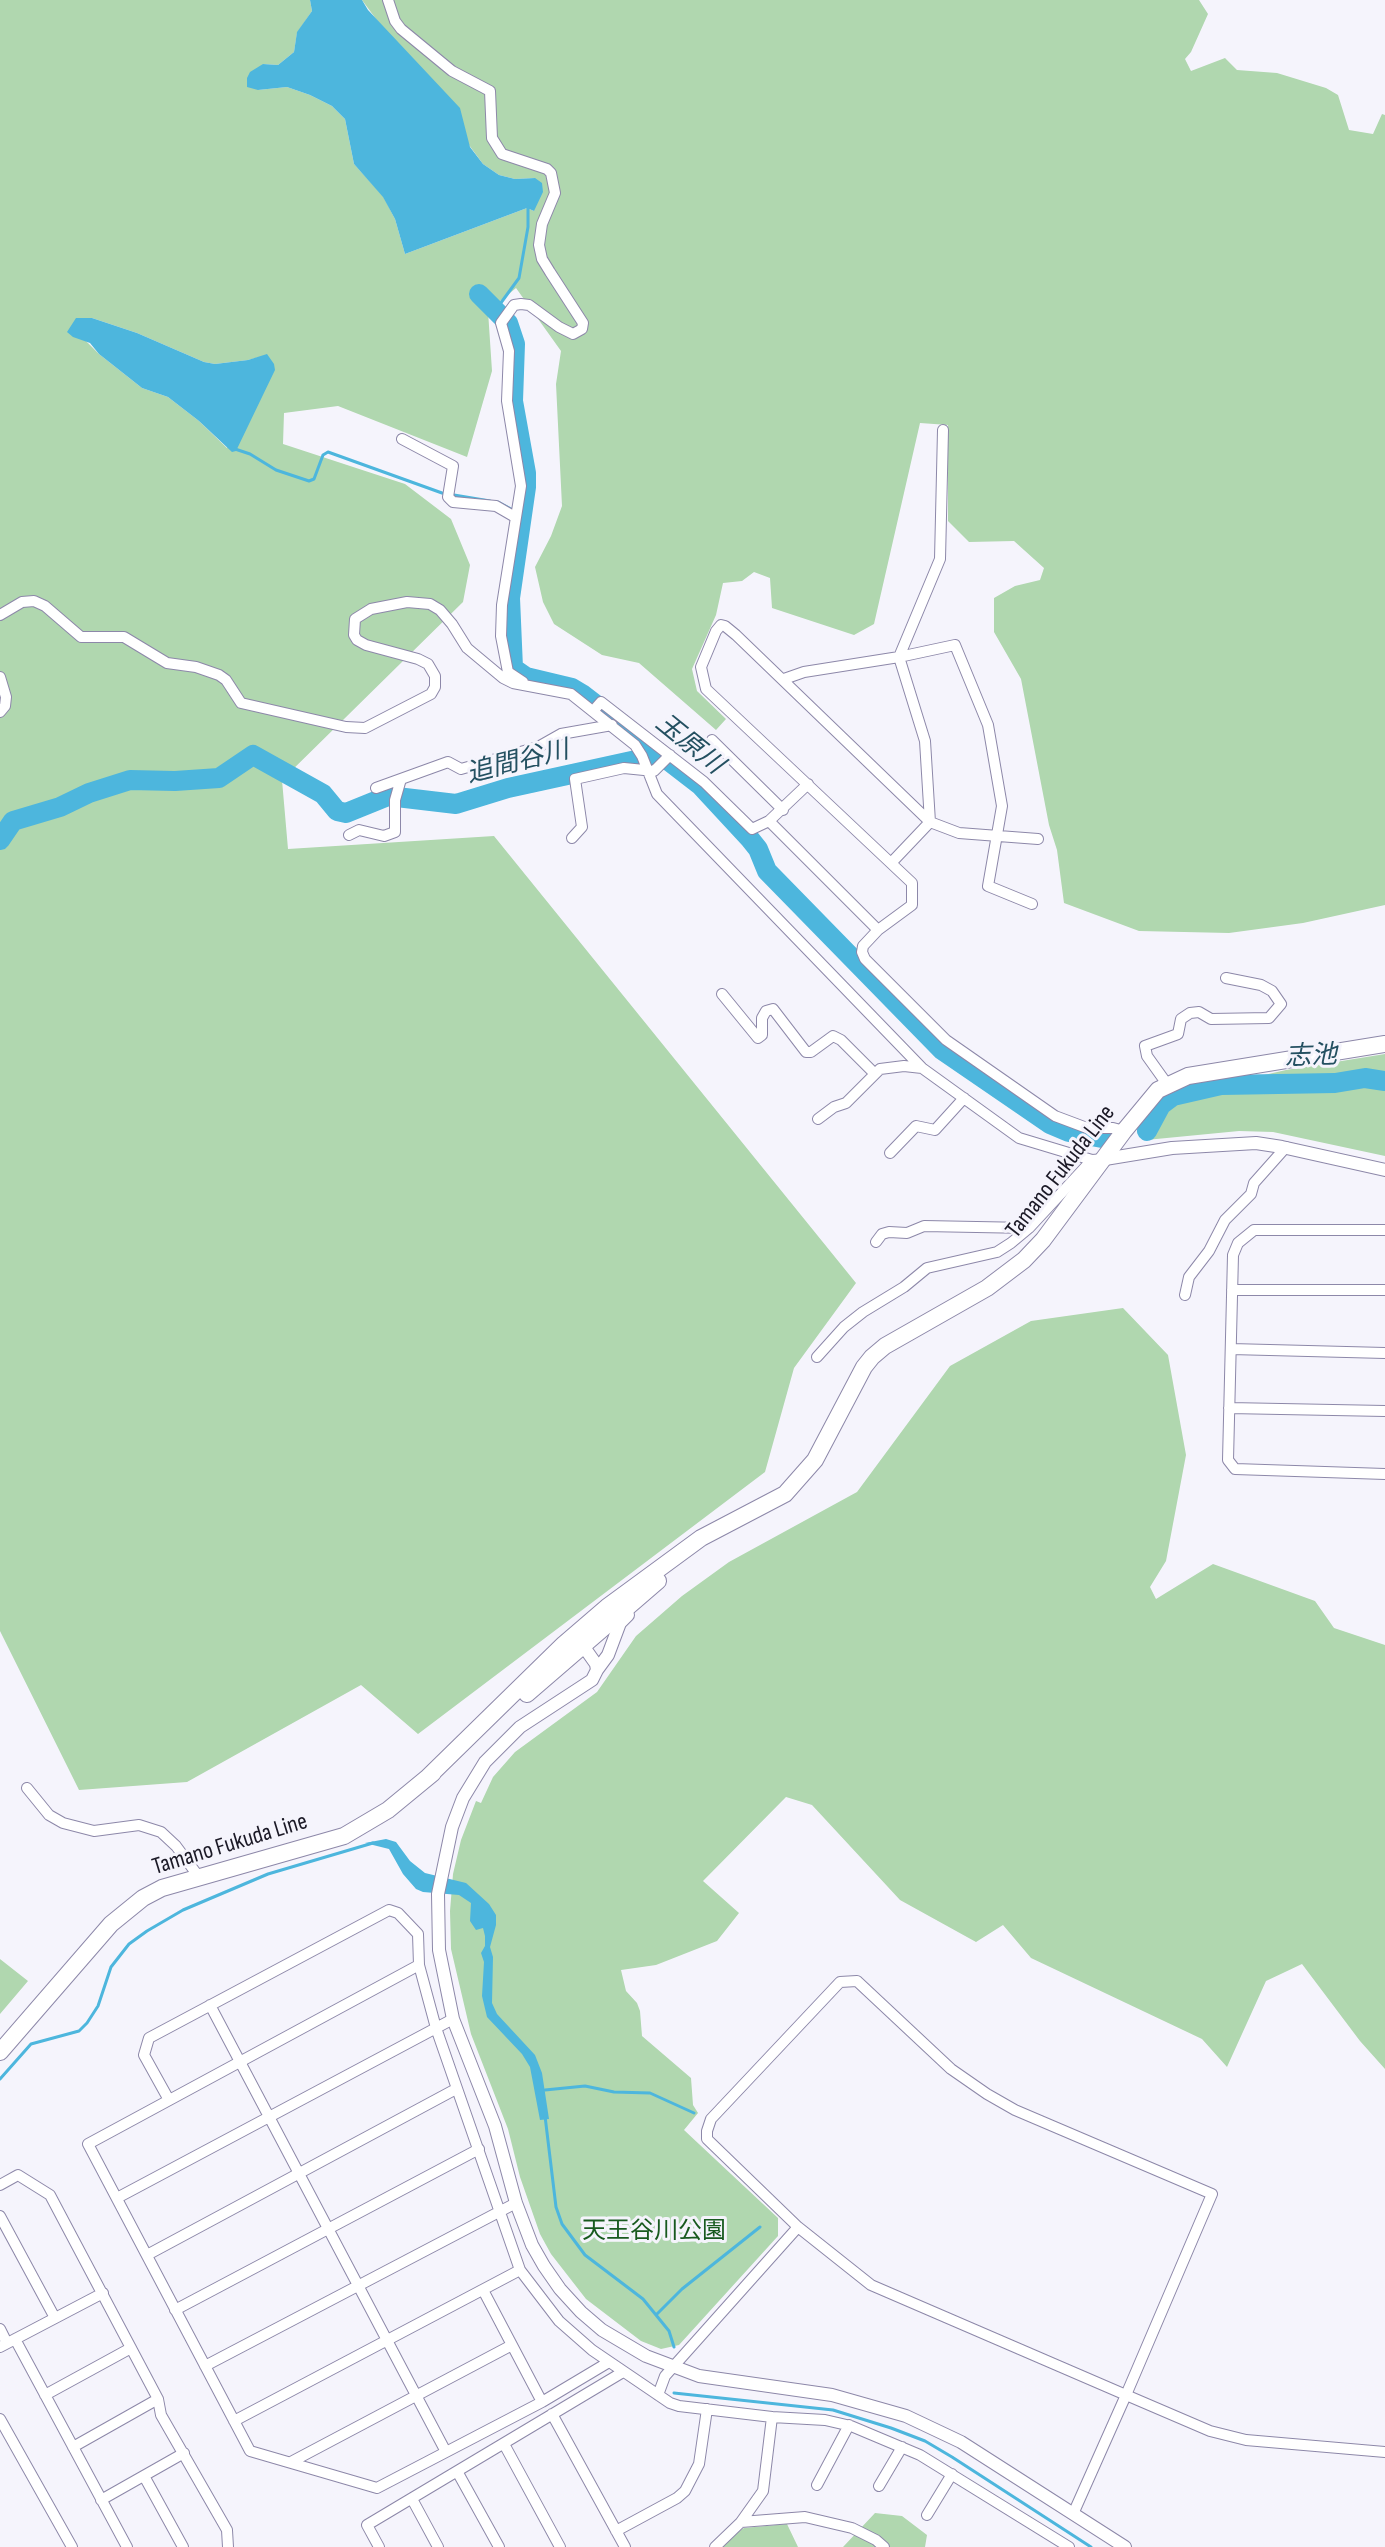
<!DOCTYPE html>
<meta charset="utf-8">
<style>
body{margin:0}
canvas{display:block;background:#f5f4fc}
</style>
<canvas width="1385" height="2547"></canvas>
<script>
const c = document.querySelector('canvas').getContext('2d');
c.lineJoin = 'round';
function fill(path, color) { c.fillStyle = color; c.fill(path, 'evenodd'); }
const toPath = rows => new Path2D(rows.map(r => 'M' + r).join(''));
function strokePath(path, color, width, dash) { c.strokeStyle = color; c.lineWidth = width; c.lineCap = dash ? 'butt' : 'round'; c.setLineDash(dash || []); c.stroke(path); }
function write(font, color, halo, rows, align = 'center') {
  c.font = font + ' "Sofia Sans Condensed","Noto Sans JP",sans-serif'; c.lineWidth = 6; c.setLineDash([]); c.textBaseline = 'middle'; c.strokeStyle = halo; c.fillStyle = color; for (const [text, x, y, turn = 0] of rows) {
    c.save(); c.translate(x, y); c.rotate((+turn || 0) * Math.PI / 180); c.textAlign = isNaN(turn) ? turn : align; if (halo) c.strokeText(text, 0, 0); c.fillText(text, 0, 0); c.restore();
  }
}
fill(toPath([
 [0,0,310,0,312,11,297,33,294,52,278,65,263,64,258,90,287,87,310,95,332,106,345,119,354,164,383,196,395,219,405,254,527,208,534,211,535,178,515,179,499,175,483,164,362,0,1199,0,1208,14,1191,52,1185,59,1191,71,1225,58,1237,70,1277,73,1326,88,1338,95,1349,130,1373,134,1382,114,1385,115,1385,905,1303,923,1229,933,1139,931,1064,903,1057,850,1049,825,1021,679,994,632,994,598,1015,586,1040,580,1044,568,1014,541,969,542,948,521,948,425,920,423,874,624,854,635,772,608,770,578,754,572,742,581,723,583,716,615,692,669,697,691,726,719,716,730,639,663,602,655,554,624,543,602,535,567,551,536,562,506,556,384,561,351,516,288,488,311,492,371,467,457,338,406,284,413,283,444,405,484,451,519,470,565,463,602,282,780,288,849,494,836,856,1283,794,1368,765,1472,418,1734,361,1685,187,1782,79,1790,0,1631],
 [92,318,137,333,204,362,215,364,248,360,267,355,227,448,199,421,168,397,142,388,99,354,84,339],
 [1385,1054,1385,1156,1273,1132,1239,1131,1146,1140,1141,1132,1141,1122,1163,1095,1183,1086,1208,1080,1238,1081,1286,1070],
 [1123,1308,1168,1355,1186,1455,1166,1561,1150,1587,1156,1599,1213,1564,1315,1601,1334,1628,1385,1645,1385,2069,1360,2041,1302,1964,1266,1981,1227,2067,1202,2039,1031,1958,1003,1925,976,1942,900,1900,812,1805,786,1797,703,1881,739,1913,717,1941,656,1965,621,1970,626,1991,637,2003,640,2011,642,2036,691,2078,693,2105,698,2113,684,2130,778,2218,778,2236,679,2345,661,2349,641,2341,586,2299,551,2254,540,2234,520,2177,508,2129,471,2034,451,1949,450,1911,453,1874,461,1840,476,1801,481,1803,493,1777,515,1752,597,1692,636,1636,682,1596,729,1562,857,1492,950,1366,1031,1321],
 [0,1959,28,1981,0,2014],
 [875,2513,902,2516,927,2535,925,2547,843,2547],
 [787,2524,798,2547,716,2547,744,2528]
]), '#b0d7af');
fill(toPath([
 [310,0,362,0,368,10,460,108,470,147,483,164,499,175,515,179,535,178,542,183,543,192,534,211,527,208,405,254,395,219,383,197,354,164,345,119,332,106,310,95,287,87,258,90,247,87,247,78,250,72,263,64,278,65,294,52,297,32,312,11],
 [76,318,92,318,137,333,204,362,215,364,248,360,267,354,274,364,275,370,236,451,232,452,199,421,168,397,142,388,99,354,90,343,73,337,67,332],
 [386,1839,396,1842,410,1861,425,1873,466,1883,489,1904,496,1915,496,1925,490,1947,493,1957,492,2003,497,2014,535,2055,542,2073,549,2119,540,2120,530,2067,522,2054,487,2017,482,1996,484,1962,481,1953,485,1946,485,1936,483,1928,476,1930,470,1921,471,1903,459,1895,423,1892,416,1889,403,1874,389,1849,365,1843]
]), '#4db6dd');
strokePath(toPath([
 [495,311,519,278,528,227,528,207],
 [235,449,250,454,276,470,309,481,314,479,323,455,328,452,442,493,490,501],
 [498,502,511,509],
 [0,2079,31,2044,79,2031,87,2023,98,2006,111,1967,129,1944,147,1931,183,1910,268,1874,373,1843],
 [545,2090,585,2086,614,2092,650,2093,694,2113],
 [545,2116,556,2207,562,2224,585,2255,643,2299,669,2331,674,2347],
 [656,2315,682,2289,760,2227],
 [674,2393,833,2410,891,2428,925,2441,952,2457,1091,2547]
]), '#4db6dd', 3);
strokePath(toPath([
 [479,294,508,323,515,344,513,401,526,473,526,487,510,598,513,668,526,677,572,688,582,694,700,785,750,839,758,849,767,871,942,1050,1050,1124,1069,1132,1102,1138],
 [0,840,13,821,60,807,89,793,130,780,175,781,219,778,253,755,323,794,337,811,346,813,388,796,456,804,508,788,659,755],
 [1147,1131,1161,1105,1173,1096,1221,1085,1335,1083,1365,1078,1385,1081]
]), '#4db6dd', 20);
const minor = toPath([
 [388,0,395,21,401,29,452,71,490,91,492,138,502,154,547,169,551,173,555,193,542,224,539,245,542,259,550,272,583,323,582,329,573,334,559,327,529,305,521,304,514,305,501,323,509,351,507,401,521,486,502,605,501,636,508,672,523,682],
 [402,439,453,466,448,497,453,502,496,506,515,517],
 [0,615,22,602,34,601,45,606,81,637,124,637,167,663,196,667,219,675,226,680,241,703,346,727,365,728,431,694,435,687,435,676,428,664,418,659,366,645,357,640,354,635,355,619,371,609,407,602,430,604,440,610,452,624,467,648,503,678,513,683,571,694,635,745,642,756,657,794,922,1068,1019,1138,1092,1160,1105,1159],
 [0,677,6,697,5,706,0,712],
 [784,679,804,672,899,657,955,645,988,725,1002,806,988,886,1032,904],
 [594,710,601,702,704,782,752,829,769,821,808,784],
 [712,740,783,810],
 [376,788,448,762,461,769,538,747,561,734,612,725],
 [769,821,878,930],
 [349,835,359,830,384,836,395,832,395,800,401,779],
 [572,838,582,827,575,779,624,768,654,771,670,755],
 [1038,839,959,833,930,822,736,635,725,626,721,625,716,631,701,667,706,689,912,883,912,905,878,930,863,946,862,952,865,959,946,1040,1055,1116,1087,1128,1113,1128,1124,1131],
 [892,862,930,822,925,741,899,657,940,559,943,430],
 [722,994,758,1038,762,1035,762,1018,766,1011,773,1009,806,1052,811,1052,833,1036,841,1040,875,1074],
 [1167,1084,1147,1056,1145,1046,1178,1034,1181,1019,1190,1013,1199,1012,1211,1019,1269,1018,1281,1004,1272,991,1261,985,1226,978],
 [818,1119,834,1107,846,1103,880,1069,904,1066,922,1068],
 [890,1153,916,1126,935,1130,964,1098],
 [1385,1230,1254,1230,1238,1243,1233,1255,1228,1460,1235,1469,1385,1474],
 [876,1242,882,1234,889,1232,907,1233,924,1226,1029,1228],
 [1232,1290,1385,1290],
 [1185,1295,1189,1277,1209,1251,1225,1220,1251,1194,1254,1183,1286,1147],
 [1231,1349,1385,1353],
 [817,1357,844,1327,863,1312,904,1287,927,1268,997,1252,1011,1243,1029,1228,1092,1160],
 [1229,1408,1385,1411],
 [27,1788,49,1815,63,1823,94,1831,139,1825,161,1832,176,1846,199,1877],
 [419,1965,88,2144,250,2451,377,2488,542,2402,609,2362],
 [210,2005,446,2452],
 [169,2100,144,2055,149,2038,389,1910,398,1913,418,1934,419,1965,436,2028,520,2270,559,2321,592,2350,670,2403,679,2406,772,2417,825,2420,851,2426,920,2455,1069,2547],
 [0,2185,18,2175,50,2195,158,2399,161,2415,227,2530,228,2547],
 [117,2198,453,2019],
 [0,2216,55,2318],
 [147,2255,456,2089],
 [483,2290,542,2402],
 [175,2310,479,2149],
 [0,2329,7,2343],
 [15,2339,127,2547],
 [0,2347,103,2293],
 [205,2366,516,2203],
 [45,2395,131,2348],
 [658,2395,665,2376,798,2227,871,2285,1126,2395,1212,2194,1015,2110,987,2094,951,2069,857,1981,840,1982,711,2119,707,2131,707,2139,798,2227],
 [552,2414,625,2547],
 [0,2419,72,2547],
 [234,2421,520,2270],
 [504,2444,560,2547],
 [73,2447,158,2399],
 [291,2462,512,2345],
 [458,2473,499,2547],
 [144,2476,183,2547],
 [817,2485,849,2425],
 [879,2486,902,2447],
 [412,2499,438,2547],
 [101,2500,184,2453],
 [1073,2514,1126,2395,1210,2431,1246,2440,1385,2452],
 [927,2515,952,2474],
 [741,2522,805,2517,852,2528,876,2540,884,2547],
 [616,2531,677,2498,685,2491,699,2464,707,2409],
 [379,2547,367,2525,623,2372],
 [715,2547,741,2522,763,2491,772,2417]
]);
const tertiary = toPath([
 [1105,1159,1172,1148,1256,1143,1282,1147,1385,1170],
 [579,1640,596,1664,597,1670,592,1680,520,1727,485,1762,463,1798,452,1827,438,1894,439,1950,453,2019,495,2126,516,2203,532,2245,544,2266,560,2289,581,2312,602,2330,646,2356,699,2376,832,2395,906,2416,961,2442,1125,2547],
 [597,1670,608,1655,620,1623,628,1615]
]);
const primary = toPath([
 [527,1694,658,1581],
 [427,1778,564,1644,607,1607,701,1538,785,1494,815,1460,864,1367,872,1357,885,1346,987,1288,1024,1260,1043,1240,1124,1131,1158,1090,1188,1076,1385,1044],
 [0,2052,111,1924,143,1898,162,1888,344,1836,388,1810,433,1773]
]);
strokePath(minor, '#8d88a9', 12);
strokePath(tertiary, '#8d88a9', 14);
strokePath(primary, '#8d88a9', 18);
strokePath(minor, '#fff', 10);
strokePath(tertiary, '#fff', 12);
strokePath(primary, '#fff', 16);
write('24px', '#1b1926', '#f5f4fc', [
 ["Tamano Fukuda Line",1061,1172,-52],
 ["Tamano Fukuda Line",230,1845,-17]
]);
write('24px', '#185a1f', '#f5f4fc', [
 ["天王谷川公園",654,2232]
]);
write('italic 26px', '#245061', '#f5f4fc', [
 ["玉原川",689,745,39],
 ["追間谷川",518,763,-14],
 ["志池",1311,1057,-2]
]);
</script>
